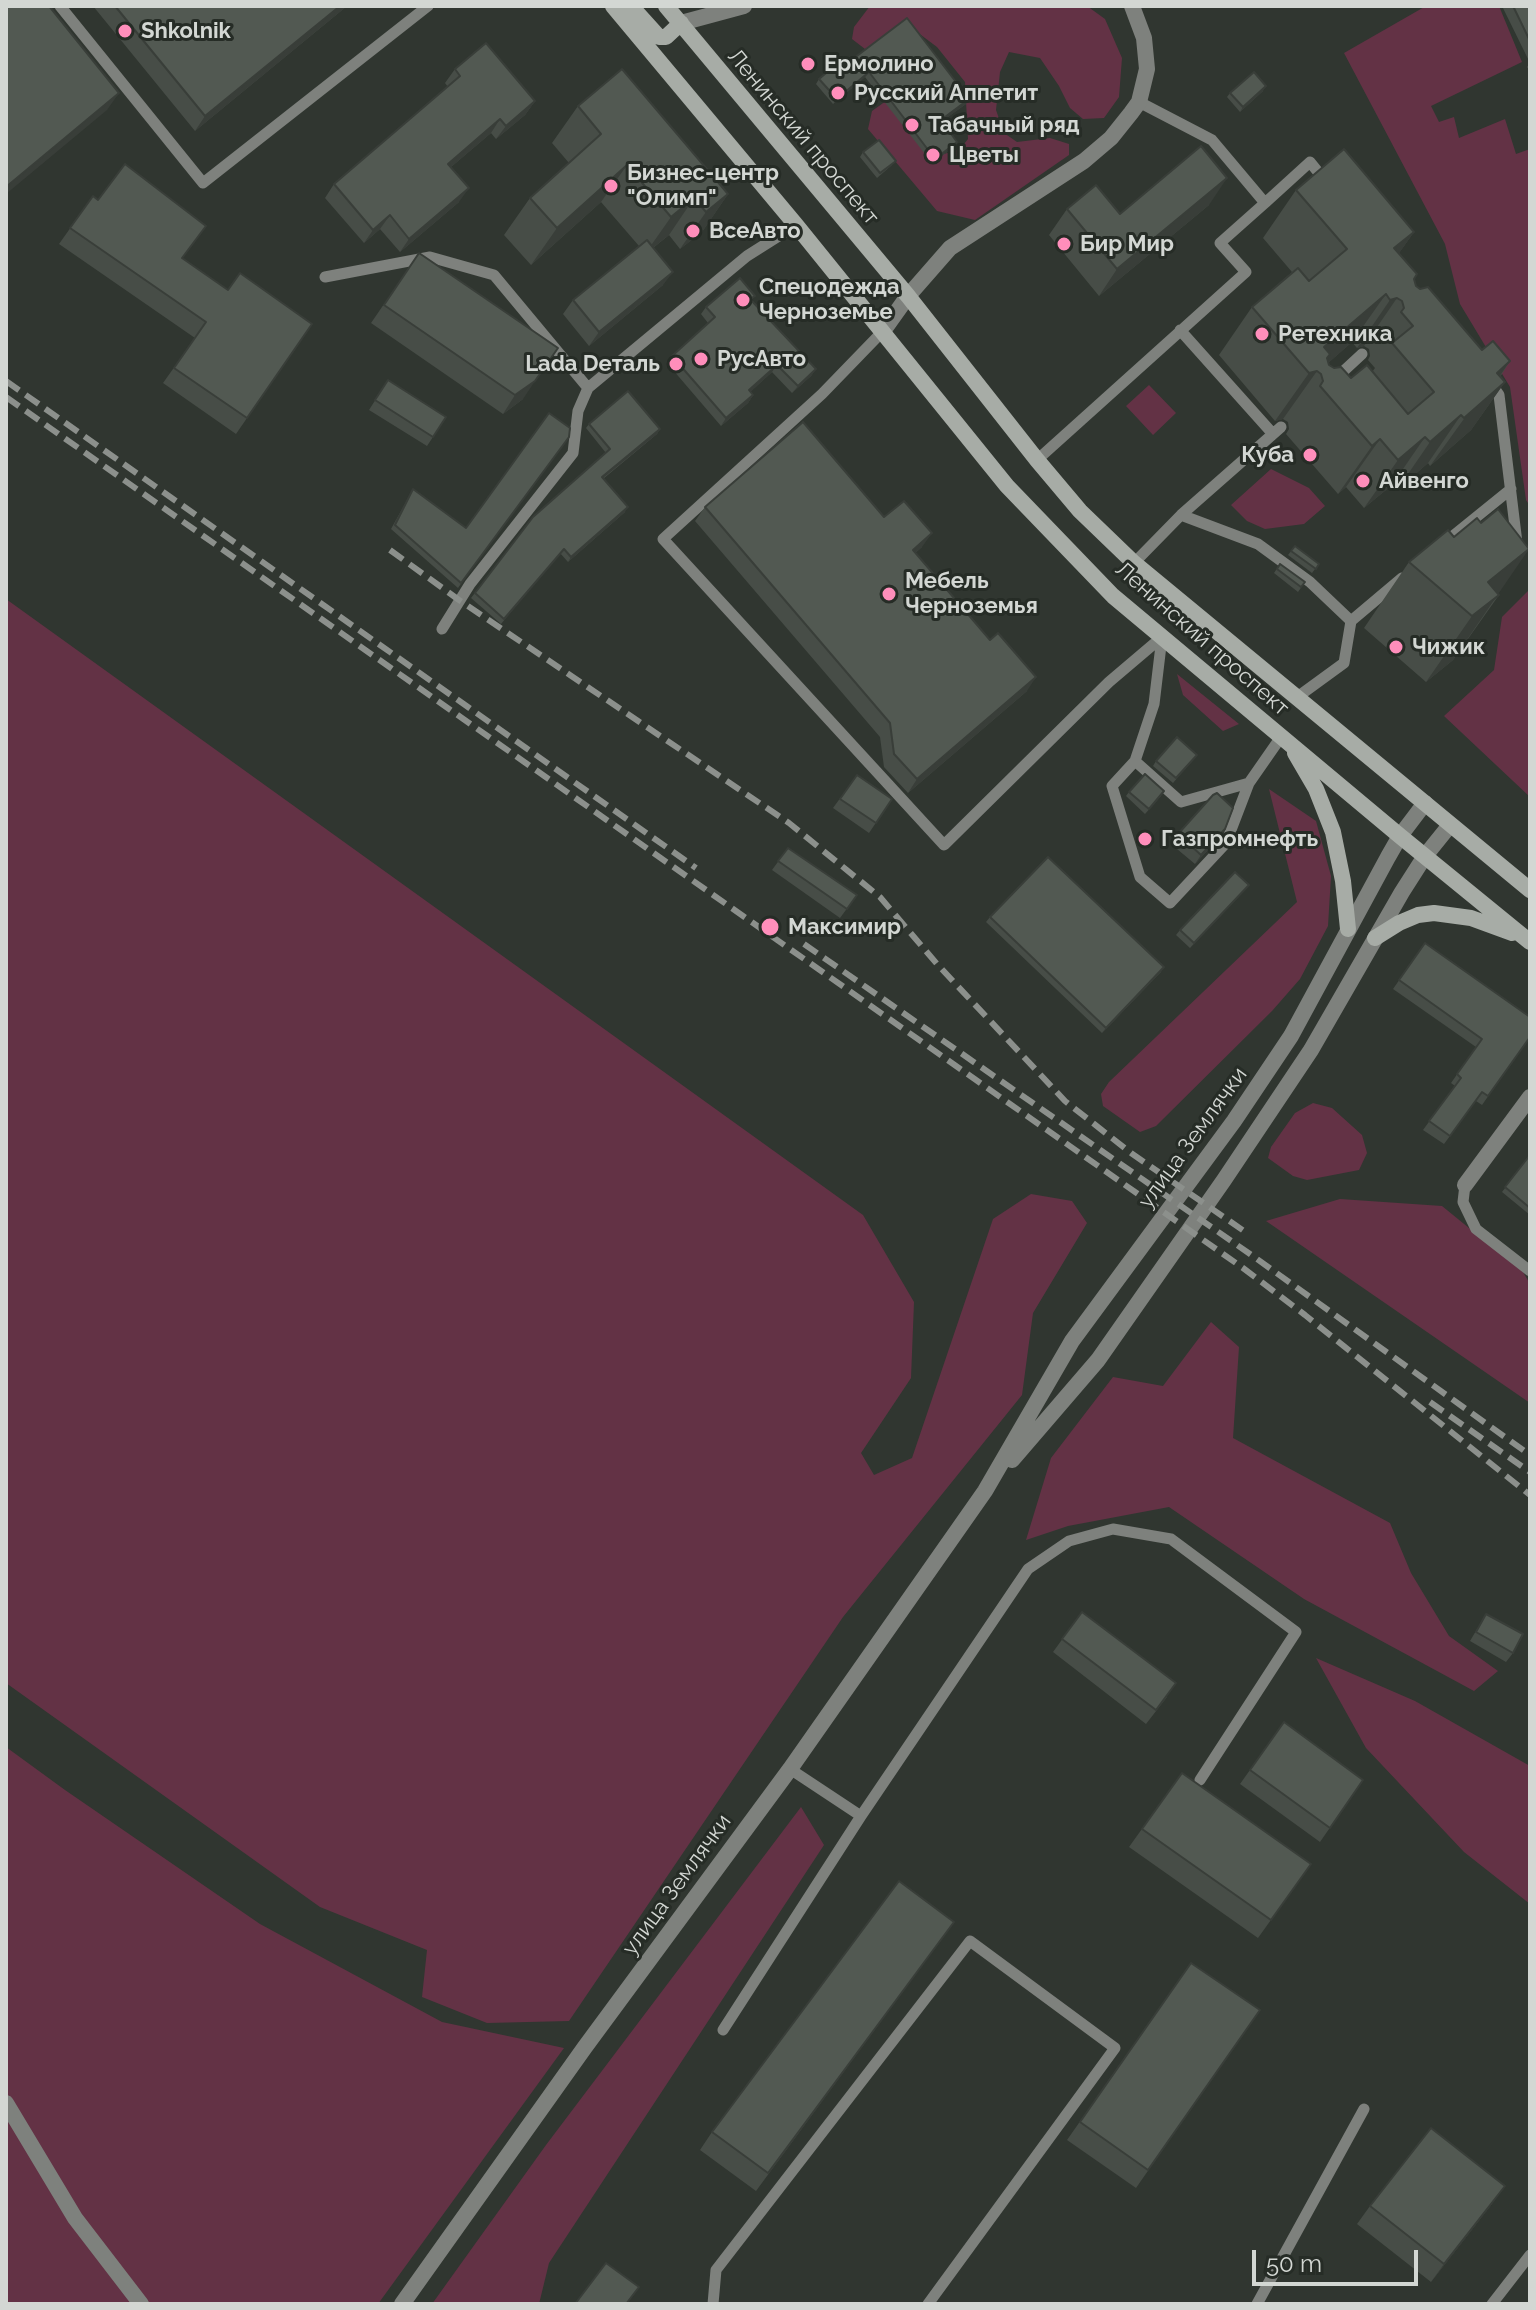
<!DOCTYPE html>
<meta charset="utf-8">
<style>
body{margin:0}
#map{position:relative;width:1536px;height:2310px;overflow:hidden;background:#303630;font-family:Raleway,sans-serif}
canvas{display:block}
.frame{position:absolute;inset:0;border:8px solid #d3d7d3;pointer-events:none}
.scale{position:absolute;left:1252px;top:2250px;width:166px;height:36px;box-sizing:border-box;border:4px solid #d3d7d3;border-top:0;padding-left:10px;font-size:24px;line-height:28px;white-space:nowrap;color:#d3d7d3;-webkit-text-stroke:6px #262c26;paint-order:stroke}
</style>
<div id="map">
<canvas width="1536" height="2310"></canvas>
<div class="frame"></div>
<div class="scale">50 m</div>
</div>
<script>
const c = document.querySelector('canvas').getContext('2d');
c.lineJoin = 'round';
function fill(path, color) { c.fillStyle = color; c.fill(path, 'evenodd'); }
const toPath = rows => new Path2D(rows.map(r => 'M' + r).join(''));
function strokePath(path, color, width, dash) { c.strokeStyle = color; c.lineWidth = width; c.lineCap = dash ? 'butt' : 'round'; c.setLineDash(dash || []); c.stroke(path); }
function write(font, color, halo, rows, align = 'center') {
  c.font = font + ' Raleway,sans-serif'; c.lineWidth = 6; c.setLineDash([]); c.textBaseline = 'middle'; c.strokeStyle = halo; c.fillStyle = color; for (const [text, x, y, turn = 0] of rows) {
    c.save(); c.translate(x, y); c.rotate((+turn || 0) * Math.PI / 180); c.textAlign = isNaN(turn) ? turn : align; if (halo) c.strokeText(text, 0, 0); c.fillText(text, 0, 0); c.restore();
  }
}
fill(toPath([
 [870,6,1087,6,1105,19,1122,58,1119,97,1104,118,1083,119,1070,108,1059,86,1040,58,1009,52,1000,72,996,110,1004,133,1017,142,1050,138,1069,144,1069,155,975,220,937,211,868,129,872,111,886,101,944,154,960,149,968,139,965,82,937,47,913,29,883,43,865,49,852,39,854,27],
 [1426,6,1499,6,1522,62,1431,106,1439,122,1454,117,1459,138,1505,119,1516,154,1530,149,1530,506,1526,500,1510,387,1460,304,1445,244,1344,53],
 [1149,385,1176,413,1153,435,1126,406],
 [1271,469,1309,488,1325,506,1304,524,1265,529,1247,521,1231,505],
 [1530,589,1530,797,1444,716,1494,670,1502,617],
 [6,599,863,1215,914,1302,911,1378,861,1453,874,1475,912,1458,993,1219,1031,1194,1072,1201,1087,1223,1033,1313,1022,1395,843,1617,569,2021,487,2023,422,1997,427,1950,320,1907,6,1683],
 [1177,674,1239,724,1223,731,1183,695],
 [1269,789,1316,821,1331,876,1328,926,1300,979,1272,1011,1156,1126,1140,1132,1103,1106,1101,1094,1109,1082,1297,902],
 [1313,1103,1332,1108,1362,1135,1367,1153,1359,1170,1307,1180,1293,1176,1268,1158,1271,1147,1295,1113],
 [1340,1199,1442,1206,1523,1272,1530,1284,1530,1403,1266,1221],
 [1211,1322,1239,1347,1233,1438,1390,1523,1411,1573,1449,1636,1498,1671,1474,1691,1304,1599,1169,1507,1068,1526,1026,1540,1051,1458,1113,1377,1163,1386],
 [1316,1658,1415,1701,1530,1766,1530,1904,1464,1852,1366,1748],
 [6,1747,65,1790,260,1924,442,2022,564,2048,378,2304,6,2304],
 [801,1807,824,1845,549,2263,539,2304,432,2304,546,2145]
]), '#633245');
strokePath(toPath([
 [60,6,203,183,428,6],
 [1265,203,1310,162,1327,183],
 [325,277,430,257,494,275,588,388],
 [1180,330,1273,434],
 [883,331,822,394,663,539,944,845,1109,682,1162,637],
 [1335,379,1362,354],
 [1490,382,1499,395,1517,543],
 [1037,460,1246,272,1220,243,1265,203,1212,140,1139,102],
 [1181,515,1258,544,1310,582,1351,621],
 [1443,544,1511,489],
 [1134,563,1181,515,1281,427],
 [442,629,470,584,573,453,578,411,588,388,747,256,796,225],
 [1162,637,1154,704,1135,761,1112,786,1140,877,1170,903,1226,843,1249,783,1281,737],
 [1296,698,1344,663,1351,621,1402,578],
 [1135,761,1181,802,1249,783],
 [1465,1185,1463,1202,1476,1229,1530,1271],
 [790,1769,861,1816],
 [723,2030,861,1816,1028,1569,1069,1541,1113,1529,1171,1539,1296,1632,1200,1780],
 [713,2304,716,2270,970,1941,1115,2048,928,2304],
 [1257,2304,1364,2109],
 [1492,2304,1530,2255]
]), '#7e817d', 11);
strokePath(toPath([
 [681,23,744,6],
 [883,331,908,296,950,248,1084,161,1111,138,1131,113,1139,102,1147,69,1144,38,1132,6],
 [1465,1185,1530,1097],
 [6,2103,75,2218,141,2304]
]), '#7e817d', 16);
strokePath(toPath([
 [1012,1460,1098,1360,1224,1180,1311,1050,1402,892,1425,856,1450,825],
 [402,2304,585,2047,790,1769,985,1491,1072,1341,1234,1121,1291,1036,1388,857,1400,836,1425,803]
]), '#7e817d', 16);
strokePath(toPath([
 [613,6,796,225,1007,486,1113,596,1400,836,1530,942],
 [631,6,659,37,666,37,681,23],
 [666,6,908,296,1037,460,1080,511,1134,563,1530,890],
 [1295,753,1316,789,1333,832,1343,881,1348,929],
 [1375,938,1399,923,1418,915,1434,913,1471,918,1512,933]
]), '#a7aca6', 16);
strokePath(toPath([
 [6,381,696,868],
 [6,397,1243,1268,1305,1315,1530,1495],
 [390,550,459,600,789,823,880,897,937,964,1065,1101,1131,1153,1244,1231],
 [804,944,1250,1254,1530,1455],
 [1430,1402,1530,1472]
]), '#8c908c', 6, [16, 8]);
fill(toPath([
 [93,6,347,6,195,131],
 [1502,6,1530,6,1530,71,1527,67,1530,63],
 [907,18,969,99,966,104,942,121,957,142,954,147,932,163,865,77,833,104,816,84,819,79,841,68],
 [455,69,535,101,525,115,496,139,491,133,451,167,459,202,400,252,380,229,364,243,325,198,334,184,448,87,445,83],
 [1263,91,1240,112,1227,97,1230,93],
 [578,106,728,194,702,232,680,249,669,235,653,248,663,285,589,346,563,314,573,300,639,246,601,202,531,265,504,235,530,198,569,163,552,143],
 [863,152,892,165,877,178,860,157],
 [1296,190,1414,232,1399,253,1414,279,1416,286,1482,350,1510,361,1500,377,1505,382,1471,430,1430,466,1428,463,1397,490,1392,485,1364,508,1346,487,1338,494,1286,434,1289,429,1288,422,1283,419,1275,421,1219,355,1252,307,1292,272,1263,238],
 [1352,342,1357,348,1364,346,1369,349,1370,356,1368,360,1375,368,1372,372,1351,378,1329,365,1328,363],
 [93,196,228,290,312,324,236,434,163,383,195,338,59,244],
 [1209,205,1099,296,1049,235,1067,209,1120,214],
 [419,253,523,399,503,414,371,323],
 [755,296,751,300,816,369,811,376,792,393,772,372,750,392,753,395,748,403,721,426,667,363,672,356,708,323,701,314,706,307],
 [388,380,433,437,427,446,369,410],
 [589,424,660,429,657,434,603,479,625,512,568,562,560,553,501,624,471,598,533,517,606,453,586,428],
 [570,428,458,588,391,529,413,489,466,528],
 [705,507,884,517,922,547,915,553,1027,691,908,793,884,767,880,737,695,521],
 [1295,546,1319,564,1312,573,1288,555],
 [1409,562,1499,595,1453,660,1426,682,1364,628],
 [1280,564,1305,582,1298,592,1274,573],
 [1197,755,1173,783,1153,766,1156,761],
 [857,775,892,799,869,833,833,808],
 [1129,792,1161,796,1145,814,1126,796],
 [1178,834,1219,838,1195,864,1171,844],
 [788,848,857,895,840,918,772,870],
 [1249,885,1190,948,1176,935,1180,930],
 [990,917,1161,972,1102,1033,986,922],
 [1425,943,1530,1037,1482,1105,1476,1101,1444,1144,1423,1130,1455,1086,1451,1083,1476,1047,1393,989],
 [1530,1155,1530,1215,1502,1192],
 [1082,1612,1167,1697,1146,1724,1053,1652],
 [1486,1614,1513,1653,1506,1662,1470,1641],
 [1284,1722,1363,1780,1320,1842,1240,1784],
 [1182,1773,1311,1864,1258,1938,1129,1847],
 [954,1922,756,2191,700,2150,712,2132],
 [1191,1963,1260,2010,1136,2188,1067,2140],
 [1492,2204,1431,2282,1357,2224,1370,2206]
]), '#474d47');
fill(toPath([
 [340,6,347,6,195,131,205,116],
 [869,72,865,77,833,104,837,99],
 [1266,86,1263,91,1240,112,1243,107],
 [119,93,107,110,6,194,6,187],
 [969,99,966,104,937,125,941,120],
 [535,101,525,115,496,139,506,126],
 [500,119,491,133,438,178,448,164],
 [957,142,954,147,932,163,935,159],
 [627,165,601,202,531,265,557,228],
 [1227,178,1209,205,1099,296,1117,269],
 [469,188,459,202,400,252,409,239],
 [728,194,702,232,680,249,706,212],
 [694,198,669,235,645,254,671,217],
 [390,215,380,229,364,243,373,230],
 [1414,232,1380,280,1394,248],
 [673,272,663,285,589,346,599,332],
 [1386,294,1352,342,1318,372,1317,371,1283,419,1275,421,1309,373,1324,347],
 [1397,298,1364,346,1357,348,1390,300],
 [1510,361,1482,402,1505,382,1471,430,1430,466,1497,373],
 [777,365,772,372,744,398,749,390],
 [816,369,811,376,792,393,798,386],
 [535,381,523,399,503,414,515,395],
 [753,395,748,403,721,426,726,418],
 [1461,415,1428,463,1397,490,1430,442],
 [660,429,657,434,598,482,602,477],
 [1425,437,1392,485,1364,508,1398,460],
 [1380,439,1346,487,1338,494,1372,446],
 [628,507,625,512,568,562,571,557],
 [932,533,922,547,903,564,913,550],
 [1529,549,1453,660,1426,682,1472,616,1488,582],
 [1036,677,1027,691,908,793,917,779],
 [1225,829,1219,838,1195,864,1201,855],
 [1164,967,1161,972,1102,1033,1106,1028],
 [1505,2186,1492,2204,1431,2282,1444,2264]
]), '#393e39');
const building = toPath([
 [6,6,49,6,119,93,6,187,6,6],
 [115,6,340,6,205,116,115,6],
 [1513,6,1530,6,1530,41,1513,6],
 [907,18,969,99,941,120,957,142,935,159,869,72,837,99,819,79,838,63,841,68,907,18],
 [486,43,535,101,506,126,500,119,448,164,469,188,409,239,390,215,373,230,334,184,460,76,455,69,486,43],
 [622,69,728,194,706,212,694,198,671,217,627,165,557,228,530,198,601,134,578,106,622,69],
 [1254,72,1266,86,1243,107,1230,93,1254,72],
 [879,140,896,161,880,173,863,152,879,140],
 [1201,146,1227,178,1117,269,1067,209,1096,185,1120,214,1201,146],
 [1344,149,1414,232,1394,248,1417,274,1414,279,1416,286,1420,289,1428,287,1482,350,1493,341,1510,361,1497,373,1505,382,1464,418,1461,415,1430,442,1425,437,1398,460,1380,439,1372,446,1320,386,1323,381,1321,374,1317,371,1309,373,1252,307,1298,268,1309,281,1347,249,1296,190,1344,149],
 [1386,294,1390,300,1397,298,1402,301,1404,308,1401,312,1413,326,1392,343,1434,392,1408,414,1367,365,1351,378,1341,367,1334,368,1329,365,1327,358,1330,354,1324,347,1386,294],
 [125,164,206,226,182,258,228,290,240,273,312,324,247,418,174,368,206,322,70,228,93,196,98,200,125,164],
 [647,240,673,272,599,332,573,300,647,240],
 [419,253,558,348,535,381,515,395,384,305,419,253],
 [740,278,755,296,750,299,816,369,798,386,777,365,749,390,753,395,726,418,672,356,715,317,706,307,740,278],
 [388,380,446,417,433,437,375,400,388,380],
 [628,391,660,429,602,477,628,507,571,557,564,549,504,619,475,593,533,517,610,449,589,424,628,391],
 [549,413,570,428,569,437,461,583,395,525,413,489,466,528,549,413],
 [803,422,884,517,904,501,932,533,913,550,990,640,998,633,1036,677,917,779,894,754,890,723,705,507,803,422],
 [1498,509,1529,549,1488,582,1499,595,1472,616,1409,562,1448,530,1454,537,1477,518,1481,523,1498,509],
 [1295,546,1319,564,1316,569,1291,551,1295,546],
 [1280,564,1305,582,1301,587,1277,569,1280,564],
 [1177,737,1197,755,1176,778,1156,761,1177,737],
 [1145,774,1164,791,1149,809,1129,792,1145,774],
 [857,775,892,799,876,823,840,799,857,775],
 [1217,793,1233,808,1225,829,1201,855,1178,834,1213,795,1217,793],
 [788,848,857,895,847,909,778,861,788,848],
 [1048,857,1164,967,1106,1028,990,917,1048,857],
 [1235,872,1249,885,1194,943,1180,930,1235,872],
 [1425,943,1530,1017,1530,1037,1488,1096,1482,1092,1450,1136,1429,1121,1461,1078,1457,1074,1482,1039,1399,980,1425,943],
 [1530,1155,1530,1208,1505,1187,1530,1155],
 [1082,1612,1176,1683,1156,1710,1062,1639,1082,1612],
 [1486,1614,1523,1634,1513,1653,1476,1632,1486,1614],
 [1284,1722,1363,1780,1330,1828,1250,1770,1284,1722],
 [1182,1773,1311,1864,1271,1920,1142,1829,1182,1773],
 [899,1881,954,1922,768,2173,712,2132,899,1881],
 [1191,1963,1260,2010,1148,2170,1080,2122,1191,1963],
 [1431,2128,1505,2186,1444,2264,1370,2206,1431,2128],
 [606,2263,639,2287,626,2304,575,2304,606,2263]
]);
fill(building, '#525952');
strokePath(building, '#393e39', 2);
for (const [x, y, r, color] of [
 [125,31,8,"#ff8ebb"],
 [808,64,8,"#ff8ebb"],
 [838,93,8,"#ff8ebb"],
 [912,125,8,"#ff8ebb"],
 [933,155,8,"#ff8ebb"],
 [611,186,8,"#ff8ebb"],
 [693,231,8,"#ff8ebb"],
 [1064,244,8,"#ff8ebb"],
 [743,300,8,"#ff8ebb"],
 [1262,334,8,"#ff8ebb"],
 [701,359,8,"#ff8ebb"],
 [676,364,8,"#ff8ebb"],
 [1310,455,8,"#ff8ebb"],
 [1363,481,8,"#ff8ebb"],
 [889,594,8,"#ff8ebb"],
 [1396,647,8,"#ff8ebb"],
 [1145,839,8,"#ff8ebb"],
 [770,927,10,"#ff8ebb"]
]) { const dot = new Path2D(); dot.arc(x, y, r, 0, 2 * Math.PI); c.fillStyle = color; c.fill(dot); strokePath(dot, '#262c26', 3); }
write('bold 22px', '#d3d7d3', '#262c26', [
 ["Shkolnik",141,31],
 ["Ермолино",824,64],
 ["Русский Аппетит",854,93],
 ["Табачный ряд",928,125],
 ["Цветы",949,155],
 ["Бизнес-центр",627,173],
 ["\"Олимп\"",627,198],
 ["ВсеАвто",709,231],
 ["Бир Мир",1080,244],
 ["Спецодежда",759,287],
 ["Черноземье",759,312],
 ["Ретехника",1278,334],
 ["РусАвто",717,359],
 ["Lada Dеталь",660,364,"right"],
 ["Куба",1294,455,"right"],
 ["Айвенго",1379,481],
 ["Мебель",905,581],
 ["Черноземья",905,606],
 ["Чижик",1412,647],
 ["Газпромнефть",1161,839],
 ["Максимир",788,927]
], 'left');
write('22px', '#d3d7d3', '#262c26', [
 ["Ленинский проспект",803,137,50],
 ["Ленинский проспект",1202,639,41],
 ["улица Землячки",1193,1138,-54],
 ["улица Землячки",677,1885,-54]
]);
</script>
